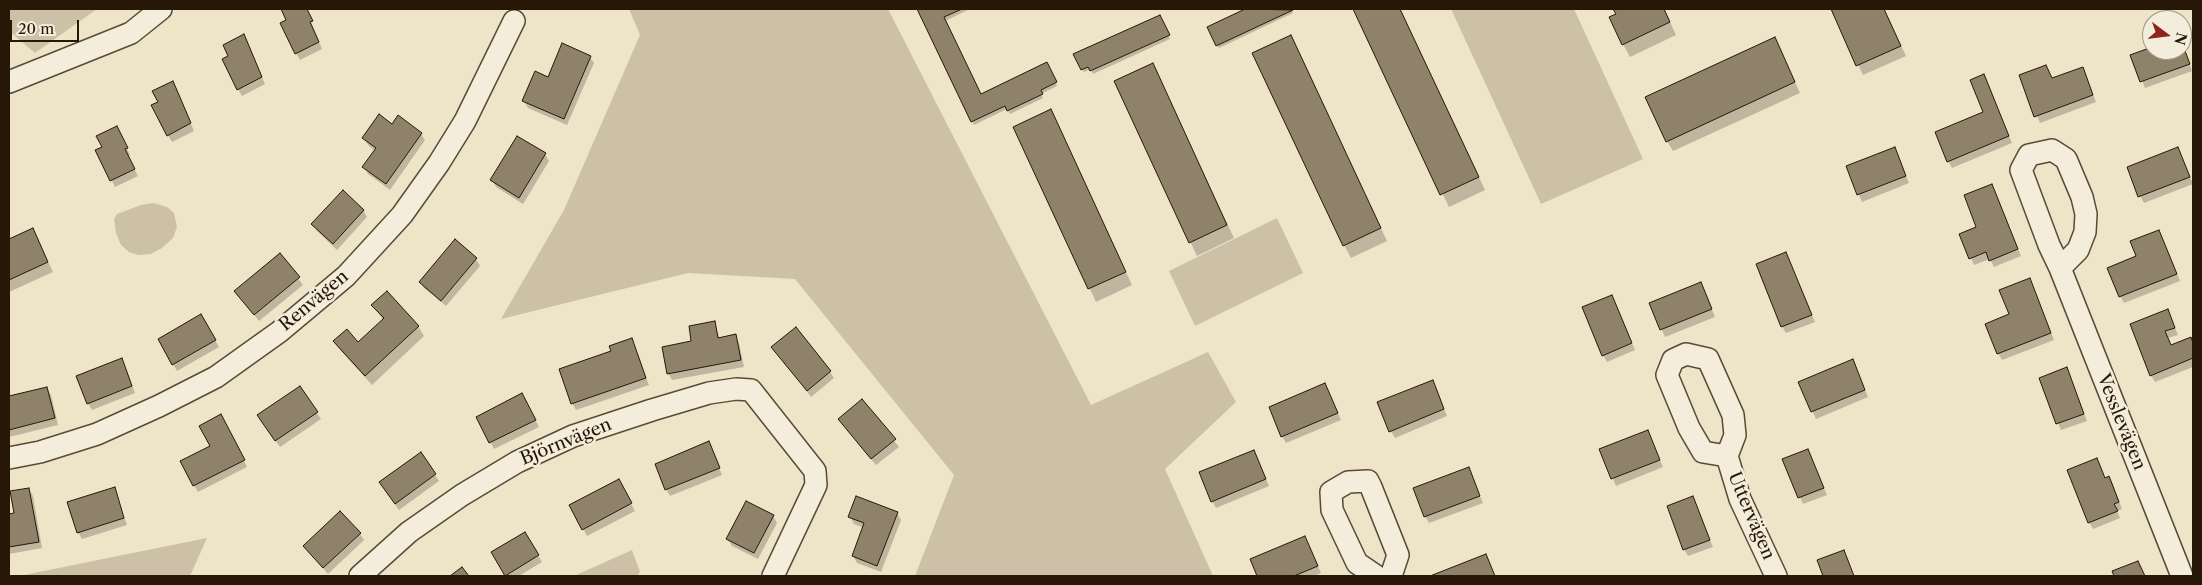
<!DOCTYPE html>
<meta charset="utf-8">
<style>
body{margin:0}
#map{position:relative;width:2202px;height:585px;overflow:hidden;background:#eee4c7;font-family:"Libre Caslon Text",serif}
canvas{display:block}
.frame{position:absolute;inset:0;border:10px solid #271706;pointer-events:none}
.north{position:absolute;left:2142px;top:10px;width:50px;height:50px;box-sizing:border-box;background:#f4eddb;border:1px solid #a29786;border-radius:50%;rotate:105deg;font-size:14px;font-weight:700;line-height:20px;text-align:center;color:#271706}
.north::after{content:'';display:block;margin:auto;width:18px;height:22px;background:#8f2418;clip-path:polygon(50% 0,100% 100%,50% 72%,0 100%)}
.scale{position:absolute;left:10px;top:20px;width:69px;height:22px;box-sizing:border-box;border:2px solid #271706;border-top:0;padding-left:6px;font-size:15px;line-height:18px;white-space:nowrap;color:#271706;-webkit-text-stroke:4px #f4eddb;paint-order:stroke}
</style>
<div id="map">
<canvas width="2202" height="585"></canvas>
<div class="frame"></div>
<div class="north">N</div>
<div class="scale">20 m</div>
</div>
<script>
const c = document.querySelector('canvas').getContext('2d');
c.lineJoin = 'round';
function fill(path, color) { c.fillStyle = color; c.fill(path, 'evenodd'); }
const toPath = rows => new Path2D(rows.map(r => 'M' + r).join(''));
function strokePath(path, color, width, dash) { c.strokeStyle = color; c.lineWidth = width; c.lineCap = dash ? 'butt' : 'round'; c.setLineDash(dash || []); c.stroke(path); }
function write(font, color, halo, rows, align = 'center') {
  c.font = font + ' "Libre Caslon Text",serif'; c.lineWidth = 5; c.setLineDash([]); c.textBaseline = 'middle'; c.strokeStyle = halo; c.fillStyle = color; for (const [text, x, y, turn = 0] of rows) {
    c.save(); c.translate(x, y); c.rotate((+turn || 0) * Math.PI / 180); c.textAlign = isNaN(turn) ? turn : align; if (halo) c.strokeText(text, 0, 0); c.fillText(text, 0, 0); c.restore();
  }
}
fill(toPath([
 [9,9,97,9,35,53,9,31],
 [629,9,888,9,1091,405,1208,352,1236,402,1165,469,1213,576,915,576,954,475,795,279,688,273,501,319,564,210,640,35],
 [1451,9,1574,9,1643,159,1541,204],
 [153,203,167,207,174,213,177,227,173,238,162,248,151,254,138,255,129,252,121,245,116,233,114,219,117,214,141,205],
 [1277,218,1303,273,1195,326,1169,271],
 [207,538,190,576,19,576],
 [632,550,640,572,637,576,574,576]
]), '#ccc1a6');
fill(toPath([
 [283,9,306,9,322,49,300,60,296,53,288,21],
 [919,9,970,9,945,21,980,95,1047,64,1057,86,1041,94,1043,98,1010,114,1007,109,974,125],
 [1248,9,1291,9,1293,13,1219,48,1209,27],
 [1354,9,1400,9,1485,190,1449,207],
 [1615,9,1664,9,1676,35,1630,57,1623,44],
 [1832,9,1884,9,1906,56,1863,75],
 [1162,20,1170,39,1093,74,1091,69,1084,72,1075,55],
 [1290,36,1387,241,1351,258,1344,245],
 [247,43,265,84,242,96,238,89],
 [2182,43,2192,71,2145,88,2132,56,2152,48,2152,50,2182,50],
 [1780,49,1800,93,1673,151,1667,141],
 [590,57,594,63,567,125,528,108,524,101,548,78],
 [2046,66,2052,80,2082,68,2096,102,2040,123,2021,76],
 [1159,78,1234,238,1197,256,1116,82],
 [1987,83,2012,143,1952,168,1948,161,1985,112],
 [176,89,194,131,172,142,168,135],
 [1051,111,1132,285,1096,302,1014,128],
 [392,125,421,134,425,140,390,190,368,174,364,167,375,151,368,145,364,138],
 [120,134,130,155,128,156,138,176,115,187,97,151],
 [2178,148,2193,184,2144,203,2140,196],
 [1895,149,1909,183,1862,202,1847,167],
 [545,154,549,161,523,204,496,187,492,180],
 [1995,192,2021,256,1994,267,1990,259,1974,265,1961,234,1978,228],
 [363,210,367,217,337,250,317,231,313,224],
 [33,230,53,272,9,292,9,241],
 [2159,231,2180,281,2124,303,2120,296],
 [1786,254,1815,322,1786,333,1782,326],
 [280,255,303,285,259,321,236,291],
 [476,259,480,266,446,306,424,288,420,282],
 [2029,279,2054,340,2002,360,1998,353],
 [1701,283,1715,317,1665,337,1650,303],
 [1615,303,1635,350,1607,362,1603,355],
 [373,305,418,326,424,336,372,385,341,351,335,341,358,344,383,320],
 [2168,311,2178,335,2168,338,2171,346,2190,338,2193,343,2193,367,2155,382,2151,375],
 [201,316,219,347,177,371,159,340],
 [714,322,720,339,735,336,739,343,744,367,672,380,668,373,693,342],
 [631,339,649,385,576,410,572,403,613,352],
 [773,347,830,372,834,378,811,397],
 [125,367,135,393,92,410,88,403],
 [1856,368,1868,397,1816,419,1800,383],
 [2070,376,2087,421,2061,430,2040,379],
 [1325,384,1341,420,1286,443,1282,436],
 [47,388,51,395,58,425,9,437,9,398],
 [300,388,321,419,280,447,263,422],
 [1436,388,1447,416,1395,438,1391,431],
 [862,400,899,447,876,465,839,419],
 [526,401,539,427,494,449,478,417],
 [225,422,247,467,198,492,194,485],
 [1648,432,1663,467,1616,486,1601,450],
 [709,443,722,475,670,496,666,489],
 [1808,450,1827,495,1803,504,1784,460],
 [1254,451,1269,486,1216,508,1212,501],
 [420,453,439,481,399,510,384,489],
 [2097,460,2105,479,2109,477,2113,484,2122,509,2117,511,2120,518,2093,529,2089,522],
 [1468,468,1483,503,1429,523,1425,516],
 [619,481,635,511,587,536,571,506],
 [29,489,33,496,42,548,9,554,9,516,16,514],
 [114,489,127,525,82,539,78,532],
 [1692,498,1713,547,1688,556,1684,549],
 [897,513,901,520,881,572,857,563,853,556,864,528,854,524,850,517],
 [773,516,777,523,758,559,732,546,728,539],
 [525,533,542,562,519,576,507,576,493,553],
 [360,534,364,540,328,574,305,546],
 [1305,537,1321,573,1314,576,1258,576,1251,559],
 [1485,555,1495,576,1434,576]
]), '#0003');
const building = toPath([
 [281,9,307,9,313,21,310,22,319,42,295,54,280,23,286,20,281,9],
 [917,9,962,9,944,17,981,94,1047,62,1057,82,1041,90,1043,94,1007,111,1005,106,971,122,917,9],
 [1245,9,1293,10,1216,46,1207,27,1245,9],
 [1353,9,1400,9,1479,177,1440,195,1353,9],
 [1613,9,1664,9,1670,22,1622,45,1609,17,1616,14,1613,9],
 [1831,9,1884,9,1901,46,1856,66,1831,9],
 [1160,15,1170,35,1090,71,1088,67,1081,70,1073,54,1160,15],
 [2152,25,2152,47,2145,27,2152,25],
 [244,34,262,77,237,90,222,59,228,56,223,45,244,34],
 [1291,35,1381,228,1343,246,1252,53,1291,35],
 [1775,37,1795,82,1666,142,1645,97,1775,37],
 [562,43,591,56,564,119,522,101,535,71,548,77,562,43],
 [2182,43,2190,64,2140,82,2130,55,2152,47,2152,50,2182,50,2182,43],
 [1153,63,1227,225,1189,243,1114,81,1153,63],
 [2046,65,2052,78,2083,67,2093,95,2034,117,2019,75,2046,65],
 [1984,74,2009,136,1947,162,1935,132,1983,112,1970,80,1984,74],
 [173,81,191,123,167,136,151,105,158,102,152,91,173,81],
 [1051,109,1126,272,1088,289,1013,127,1051,109],
 [379,114,392,124,398,115,422,133,386,184,362,167,376,148,362,138,379,114],
 [117,126,128,148,125,149,135,169,110,181,95,150,102,147,96,136,117,126],
 [517,136,546,153,519,198,490,180,517,136],
 [1895,147,1906,176,1857,195,1846,166,1895,147],
 [2178,147,2190,177,2138,197,2127,167,2178,147],
 [1992,184,2018,249,1989,261,1986,252,1969,259,1959,234,1976,227,1964,195,1992,184],
 [343,190,364,210,333,244,311,224,343,190],
 [33,228,48,262,9,280,9,239,33,228],
 [2159,230,2177,274,2119,297,2107,268,2136,256,2130,241,2159,230],
 [455,239,477,258,441,301,419,282,455,239],
 [1786,252,1812,315,1781,327,1756,264,1786,252],
 [280,253,300,277,254,315,234,291,280,253],
 [2030,278,2051,333,1997,354,1985,324,2009,314,1999,290,2030,278],
 [1701,282,1712,309,1660,330,1649,303,1701,282],
 [387,291,419,326,365,376,333,341,347,329,358,342,384,318,371,305,387,291],
 [1612,295,1632,343,1602,356,1582,307,1612,295],
 [2168,309,2175,328,2165,331,2171,345,2191,337,2193,343,2193,358,2150,376,2130,324,2168,309],
 [201,314,216,340,172,365,158,339,201,314],
 [715,321,718,338,736,334,741,360,667,374,662,347,691,341,689,326,715,321],
 [796,327,831,371,807,391,771,347,796,327],
 [632,338,646,378,571,404,559,369,611,351,609,346,632,338],
 [122,358,132,386,87,404,76,376,122,358],
 [1853,359,1865,390,1811,412,1798,382,1853,359],
 [2067,367,2084,414,2056,424,2039,378,2067,367],
 [1433,380,1444,409,1389,432,1377,402,1433,380],
 [1325,383,1338,413,1281,437,1269,407,1325,383],
 [300,386,318,412,275,441,257,415,300,386],
 [47,387,55,418,9,430,9,396,47,387],
 [522,393,536,420,489,443,476,417,522,393],
 [862,399,896,439,871,459,838,419,862,399],
 [221,414,245,460,193,486,180,461,210,446,199,426,221,414],
 [1648,430,1660,460,1611,479,1599,449,1648,430],
 [709,441,720,468,665,490,655,464,709,441],
 [1808,449,1824,488,1798,498,1782,459,1808,449],
 [1254,450,1266,479,1211,502,1199,472,1254,450],
 [421,452,436,474,395,504,379,482,421,452],
 [2097,458,2105,478,2109,476,2119,502,2114,504,2118,511,2088,523,2067,470,2097,458],
 [1469,467,1480,496,1424,517,1413,488,1469,467],
 [619,479,632,503,582,530,569,505,619,479],
 [115,487,124,518,77,533,67,502,115,487],
 [29,488,39,542,9,547,9,514,14,513,10,491,29,488],
 [856,496,898,512,877,566,852,556,864,523,848,517,856,496],
 [1693,496,1710,540,1683,550,1667,506,1693,496],
 [746,501,774,515,754,553,726,539,746,501],
 [340,511,361,533,323,568,303,546,340,511],
 [525,532,539,555,505,576,491,552,525,532],
 [1305,536,1318,566,1294,576,1257,576,1250,559,1305,536],
 [1844,550,1854,576,1823,576,1817,560,1844,550],
 [1486,554,1495,576,1430,576,1486,554],
 [2138,561,2145,576,2114,576,2112,571,2138,561],
 [462,567,469,576,450,576,462,567]
]);
fill(building, '#8e826a');
strokePath(building, '#271706', 1);
const minor = toPath([
 [9,82,131,33,161,9],
 [2060,268,2078,250,2085,232,2086,214,2082,197,2066,159,2052,150,2029,155,2021,170,2049,245,2060,268,2182,576],
 [1727,456,1703,452,1689,428,1667,375,1673,360,1686,354,1708,359,1733,415,1735,435,1727,456,1740,499,1776,576],
 [9,458,40,452,97,434,159,406,216,377,279,332,346,276,402,215,439,163,465,121,514,21],
 [360,576,409,532,462,495,517,462,573,436,652,410,709,393,736,389,751,390,815,471,816,485,773,576],
 [1376,576,1357,563,1332,510,1331,492,1348,482,1368,481,1371,487,1398,555,1391,576]
]);
strokePath(minor, '#594a36', 24);
strokePath(minor, '#f4eddb', 21);
write('18px', '#271706', '#f4eddb', [
 ["Renvägen",314,301,-40],
 ["Vesslevägen",2121,422,68],
 ["Björnvägen",566,442,-22],
 ["Uttervägen",1751,516,67]
]);
</script>
